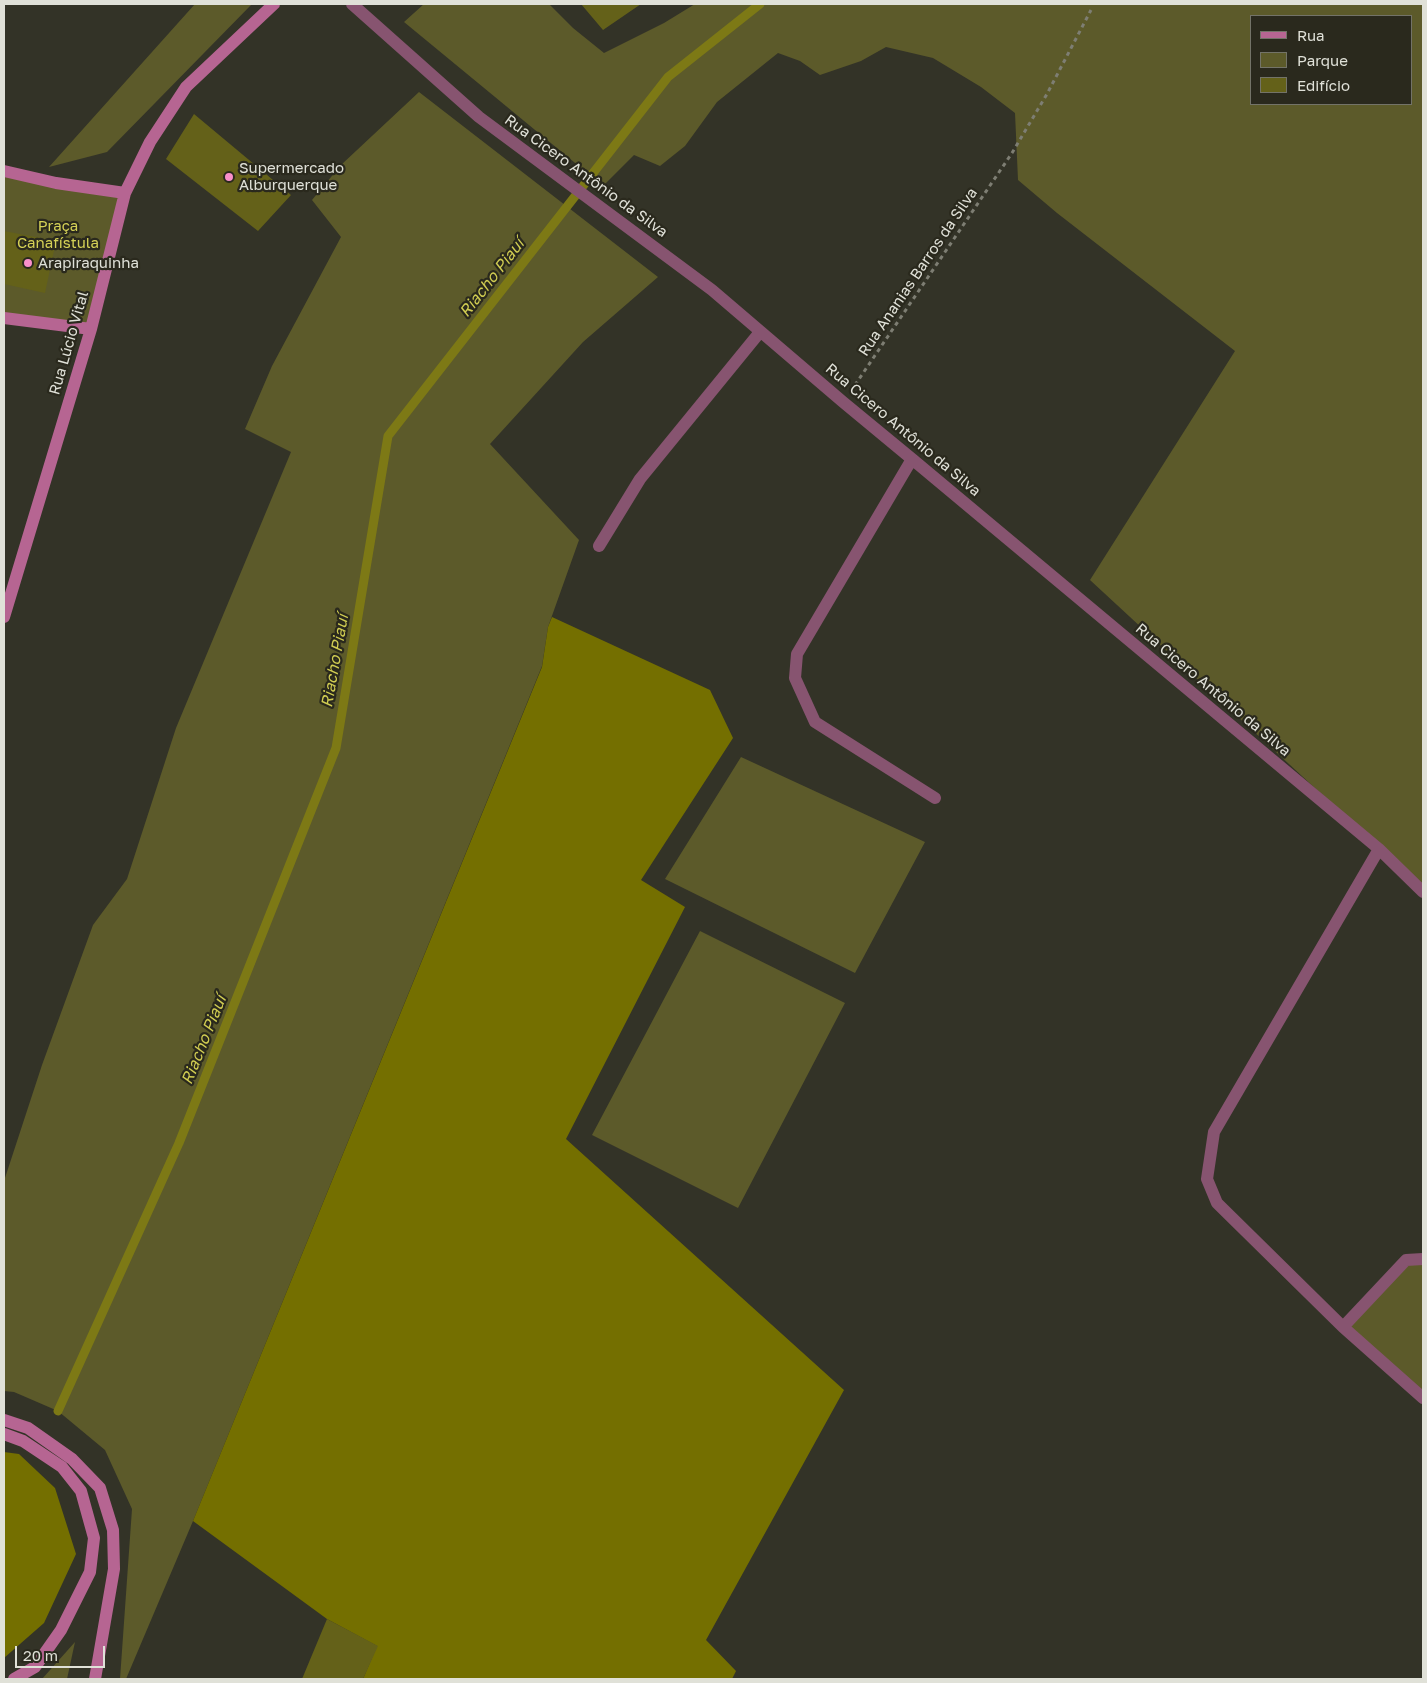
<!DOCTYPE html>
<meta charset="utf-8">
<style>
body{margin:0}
#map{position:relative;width:1427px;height:1683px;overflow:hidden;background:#333327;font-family:"Golos Text",sans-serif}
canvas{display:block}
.frame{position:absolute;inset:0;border:5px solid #e0e1d8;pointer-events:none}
.legend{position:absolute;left:1250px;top:15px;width:162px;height:90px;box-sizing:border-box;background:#2a291d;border:1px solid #737368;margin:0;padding:6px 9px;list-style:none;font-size:15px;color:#e0e1d8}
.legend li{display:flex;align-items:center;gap:10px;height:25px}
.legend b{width:25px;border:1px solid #737368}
.scale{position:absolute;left:15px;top:1646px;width:90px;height:22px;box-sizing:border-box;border:2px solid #e0e1d8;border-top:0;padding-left:6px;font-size:15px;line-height:18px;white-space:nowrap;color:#e0e1d8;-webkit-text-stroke:4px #2a291d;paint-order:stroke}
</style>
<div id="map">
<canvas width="1427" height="1683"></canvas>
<div class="frame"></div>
<ul class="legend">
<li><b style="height:6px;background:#b66592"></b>Rua</li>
<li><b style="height:14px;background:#5c5a2a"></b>Parque</li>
<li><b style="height:14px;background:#646119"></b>Edifício</li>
</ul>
<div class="scale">20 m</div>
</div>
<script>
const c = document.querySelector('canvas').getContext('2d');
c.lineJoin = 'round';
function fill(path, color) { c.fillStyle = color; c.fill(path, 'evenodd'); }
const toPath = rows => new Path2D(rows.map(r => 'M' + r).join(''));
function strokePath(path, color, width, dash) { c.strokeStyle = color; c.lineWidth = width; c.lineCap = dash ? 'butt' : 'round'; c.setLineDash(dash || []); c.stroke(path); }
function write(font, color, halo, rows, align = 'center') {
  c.font = font + ' "Golos Text",sans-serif'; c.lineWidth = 4.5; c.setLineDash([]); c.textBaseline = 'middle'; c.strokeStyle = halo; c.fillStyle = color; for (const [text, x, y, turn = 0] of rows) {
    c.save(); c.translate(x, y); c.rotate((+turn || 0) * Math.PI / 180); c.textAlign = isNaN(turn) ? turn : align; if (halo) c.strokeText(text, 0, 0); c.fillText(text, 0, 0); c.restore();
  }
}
fill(toPath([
 [195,4,252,4,107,152,49,167],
 [424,4,549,4,573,28,604,53,664,23,695,4,1423,4,1423,888,1090,580,1235,351,1057,213,1018,180,1015,113,981,87,933,58,886,47,861,61,820,75,800,61,778,53,717,102,685,146,660,166,634,155,603,186,404,22],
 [1251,16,1411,16,1411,104,1251,104],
 [419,92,658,277,583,342,490,444,579,540,548,627,542,666,193,1521,126,1679,120,1679,132,1509,105,1450,58,1411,14,1392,4,1391,4,1181,42,1065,93,925,127,879,176,728,291,452,245,429,272,366,341,237,312,200,341,165],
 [4,167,125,193,91,329,4,318],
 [741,757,925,842,855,973,665,879],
 [700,931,845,1003,738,1208,592,1135],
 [1423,1259,1423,1398,1343,1327,1406,1260],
 [75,1642,67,1679,42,1679]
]), '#5c5a2a');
fill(toPath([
 [552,617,710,690,733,738,641,880,685,907,566,1139,844,1390,706,1640,736,1671,732,1679,363,1679,377,1646,327,1619,193,1521,542,667,548,627],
 [4,1452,19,1454,55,1488,76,1554,44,1623,4,1658]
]), '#746f00');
strokePath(toPath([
 [58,1411,179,1143,336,748,388,436,668,77,760,4]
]), '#7d7915', 9);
fill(toPath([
 [581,4,641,4,603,30],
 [194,114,291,195,258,231,166,159],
 [4,231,56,241,45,293,4,284],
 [327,1619,378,1646,363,1679,302,1679]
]), '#646119');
strokePath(toPath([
 [855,385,1012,153,1047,94,1091,10]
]), '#7e7e73', 3, [4, 4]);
strokePath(toPath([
 [352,4,479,117,712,290,843,402,912,459,1379,849,1423,892],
 [912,459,797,654,795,678,815,722,935,798],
 [599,546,640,479,760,332],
 [1379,849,1214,1132,1207,1179,1217,1203,1343,1327,1423,1398],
 [1343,1327,1406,1260,1423,1259]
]), '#875470', 12);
strokePath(toPath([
 [4,171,56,183,125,193],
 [4,318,91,329],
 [4,617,91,329,125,193,150,142,186,87,274,4],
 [4,1420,28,1428,72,1459,100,1488,113,1530,114,1569,95,1679],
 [4,1434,23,1441,62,1467,81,1491,94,1538,90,1572,61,1630,35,1667,14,1679]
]), '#b66592', 12);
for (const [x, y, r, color] of [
 [229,177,5,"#f98fca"],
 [28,263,5,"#f98fca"]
]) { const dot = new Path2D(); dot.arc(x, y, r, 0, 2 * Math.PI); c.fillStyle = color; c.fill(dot); strokePath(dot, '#2a291d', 2); }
write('15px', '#e0e1d8', '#2a291d', [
 ["Supermercado",239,168],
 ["Alburquerque",239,185],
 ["Arapiraquinha",38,263]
], 'left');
write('15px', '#e0e1d8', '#2a291d', [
 ["Rua Cicero Antônio da Silva",586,176,36],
 ["Rua Ananias Barros da Silva",918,272,-56],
 ["Rua Lúcio Vital",69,343,-74],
 ["Rua Cicero Antônio da Silva",903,430,40],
 ["Rua Cicero Antônio da Silva",1213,690,40]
]);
write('15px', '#d5d156', '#2a291d', [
 ["Praça",58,226],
 ["Canafístula",58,243]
]);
write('italic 16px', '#d1cd52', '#2a291d', [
 ["Riacho Piauí",492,278,-52],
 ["Riacho Piauí",335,661,-80],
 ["Riacho Piauí",204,1040,-68]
]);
</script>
